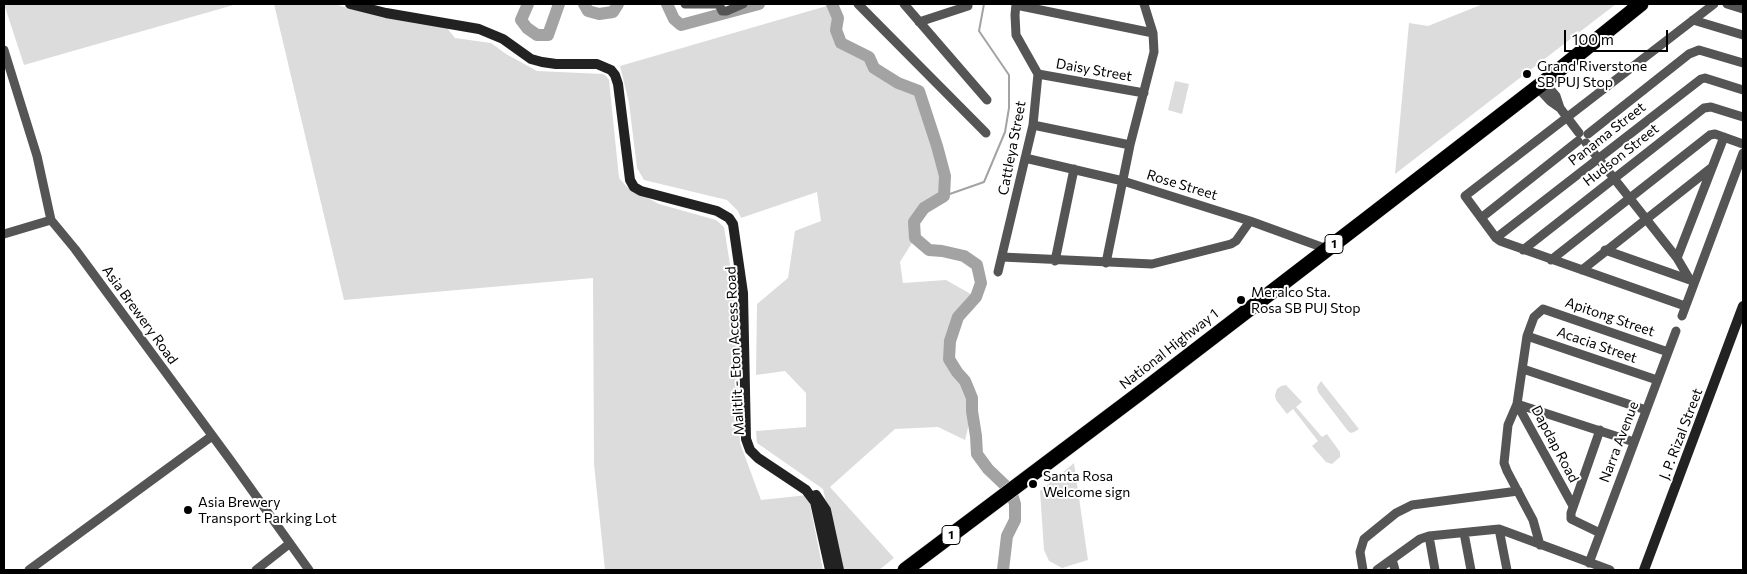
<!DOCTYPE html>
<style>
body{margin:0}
#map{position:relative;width:1747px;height:574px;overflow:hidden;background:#fff;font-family:Commissioner,sans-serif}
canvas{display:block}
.frame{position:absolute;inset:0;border:5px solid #000;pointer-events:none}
.scale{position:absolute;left:1564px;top:30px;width:104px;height:22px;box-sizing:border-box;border:2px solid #000;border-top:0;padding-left:6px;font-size:15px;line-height:18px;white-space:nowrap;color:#000;-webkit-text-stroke:4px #fff;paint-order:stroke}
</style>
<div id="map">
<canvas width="1747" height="574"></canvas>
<div class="frame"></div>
<div class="scale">100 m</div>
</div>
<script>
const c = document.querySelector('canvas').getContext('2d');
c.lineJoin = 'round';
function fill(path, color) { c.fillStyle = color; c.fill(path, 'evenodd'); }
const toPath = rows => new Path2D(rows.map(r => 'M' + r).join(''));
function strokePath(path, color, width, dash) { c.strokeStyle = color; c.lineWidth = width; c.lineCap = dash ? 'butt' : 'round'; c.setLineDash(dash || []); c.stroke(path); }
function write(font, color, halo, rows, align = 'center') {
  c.font = font + ' Commissioner,sans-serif'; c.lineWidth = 4; c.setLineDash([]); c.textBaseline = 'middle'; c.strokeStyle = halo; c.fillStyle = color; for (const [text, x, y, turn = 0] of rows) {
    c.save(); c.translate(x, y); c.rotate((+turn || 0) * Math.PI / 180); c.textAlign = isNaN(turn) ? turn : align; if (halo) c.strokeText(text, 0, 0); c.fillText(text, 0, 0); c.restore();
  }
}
fill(toPath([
 [4,4,237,4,24,65],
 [274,4,334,4,352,9,447,28,455,38,491,43,506,54,537,71,603,74,606,76,609,80,619,178,627,187,659,204,716,220,724,227,734,290,740,443,761,500,808,495,823,570,605,570,594,464,593,278,344,300],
 [1483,4,1616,4,1395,174,1409,23,1428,26],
 [830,5,838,18,836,30,841,43,869,57,874,68,898,83,919,91,937,146,945,176,944,196,924,208,915,222,915,238,900,262,903,283,946,280,976,297,958,317,950,341,949,359,957,372,965,381,972,398,972,411,965,440,938,427,895,429,830,487,894,558,879,570,843,570,823,489,757,443,756,431,806,427,806,393,785,371,756,375,757,304,788,278,795,231,821,221,817,192,741,218,738,211,727,200,644,180,637,168,629,103,620,66],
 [1175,81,1189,84,1182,114,1168,110],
 [1321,381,1359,429,1354,432,1351,433,1348,431,1318,392,1317,387],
 [1286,385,1302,402,1296,407,1322,437,1327,434,1340,452,1340,457,1332,464,1326,462,1312,446,1318,441,1293,409,1287,414,1276,400,1275,395,1277,389,1281,386],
 [1074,463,1088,560,1062,568,1049,561,1044,550,1040,491]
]), '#dcdcdc');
strokePath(toPath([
 [944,196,984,182,1005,132,1009,108,1009,75,979,31,984,4]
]), '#a3a3a3', 2);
strokePath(toPath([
 [528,4,521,20,527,28,537,35,548,35,559,4],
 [584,4,588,11,599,14,613,12,618,4],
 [667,4,674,19,681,25,759,4],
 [832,4,838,18,836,30,841,43,869,57,874,68,898,83,919,91,937,146,945,176,944,196,924,208,914,222,915,238,929,250,942,251,964,256,977,265,981,283,976,297,958,317,950,341,949,359,957,372,965,381,972,398,972,411,976,436,977,454,988,469,1011,491,1015,504,1015,520,1007,536,1003,570]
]), '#a3a3a3', 12);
const highway = toPath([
 [905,570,1140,393,1364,221,1544,82,1641,4]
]);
strokePath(highway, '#dbdbdb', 16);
strokePath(toPath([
 [685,4,719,4],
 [719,4,722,11,727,11,743,4],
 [858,4,986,133],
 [904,4,987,100],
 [1727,4,1743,9],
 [1016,5,1153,33],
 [1693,20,1743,35],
 [919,22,968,6],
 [4,50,37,156,51,220,75,249,231,461,309,570],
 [1038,74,1144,93],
 [1544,82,1556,96,1560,108],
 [1537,87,1550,101,1560,108,1579,133],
 [1033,125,1130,145],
 [1588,134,1689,54,1699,50,1743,63],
 [1586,143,1677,258,1690,280],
 [1025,158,1123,181,1250,221,1327,249],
 [1481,218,1578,141],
 [4,234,51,220],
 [1496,238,1701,79,1705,78,1743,90],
 [1523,250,1704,108,1711,107,1743,117],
 [1605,250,1690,280],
 [1002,257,1152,264,1231,244,1236,241,1250,221],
 [1677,258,1724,137],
 [1551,260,1710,135,1715,134,1743,144],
 [1055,261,1074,169],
 [1106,263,1130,145,1154,52,1153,33,1144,4],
 [1582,270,1711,168],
 [998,272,1033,125,1038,74,1016,35,1015,15,1016,4],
 [1685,306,1500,241,1496,238,1465,196,1714,4],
 [1682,316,1743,153],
 [1527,336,1657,380],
 [1523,369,1646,410],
 [1517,404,1634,442],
 [1517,404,1573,506],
 [1499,529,1507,570],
 [1464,533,1471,570],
 [1600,533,1571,519,1571,513,1600,430],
 [1429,536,1435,570],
 [1540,545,1533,520,1507,471,1504,463,1508,425,1517,404,1527,336,1534,317,1543,309,1668,352],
 [1392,559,1395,570],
 [1589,563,1676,331],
 [29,570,212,436],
 [256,570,289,544],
 [1363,570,1360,552,1364,539,1396,513,1412,505,1518,491],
 [1377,570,1420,539,1429,536,1499,529,1610,570]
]), '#555', 9);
strokePath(toPath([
 [350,4,386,13,479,29,503,39,531,59,542,62,556,64,597,64,611,70,615,75,618,84,630,180,634,187,641,191,717,211,729,218,733,224,743,293,746,439,750,450,758,458,806,490,815,502,830,570],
 [816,495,826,510,839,570],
 [1644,570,1743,306]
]), '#222', 10);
strokePath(highway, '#000', 15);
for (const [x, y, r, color] of [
 [1527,74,5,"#000"],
 [1241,300,5,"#000"],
 [1033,484,5,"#000"],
 [188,510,5,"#000"]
]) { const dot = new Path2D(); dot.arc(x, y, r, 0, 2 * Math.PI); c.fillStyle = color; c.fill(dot); strokePath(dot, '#fff', 2); }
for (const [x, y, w] of [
 [1334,244,18],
 [951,535,18]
]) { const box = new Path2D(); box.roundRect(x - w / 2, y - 9.5, w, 19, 4); c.fillStyle = '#fff'; c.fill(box); strokePath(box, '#000', 1); }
write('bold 12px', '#000', null, [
 ["1",1334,244],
 ["1",951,535]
]);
write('14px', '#000', '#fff', [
 ["Grand Riverstone",1537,66],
 ["SB PUJ Stop",1537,82],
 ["Meralco Sta.",1251,292],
 ["Rosa SB PUJ Stop",1251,308],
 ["Santa Rosa",1043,476],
 ["Welcome sign",1043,492],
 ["Asia Brewery",198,502],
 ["Transport Parking Lot",198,518]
], 'left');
write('14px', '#000', '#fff', [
 ["Daisy Street",1094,70,10],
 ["Panama Street",1607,134,-38],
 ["Cattleya Street",1012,148,-79],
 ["Hudson Street",1621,155,-38],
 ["Rose Street",1182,185,17],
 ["Asia Brewery Road",140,315,54],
 ["Apitong Street",1610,317,19],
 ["Acacia Street",1597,345,19],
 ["National Highway 1",1169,349,-38],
 ["Malitlit - Eton Access Road",735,351,-93],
 ["J. P. Rizal Street",1681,434,-69],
 ["Narra Avenue",1619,442,-69],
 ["Dapdap Road",1555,444,62]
]);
</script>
